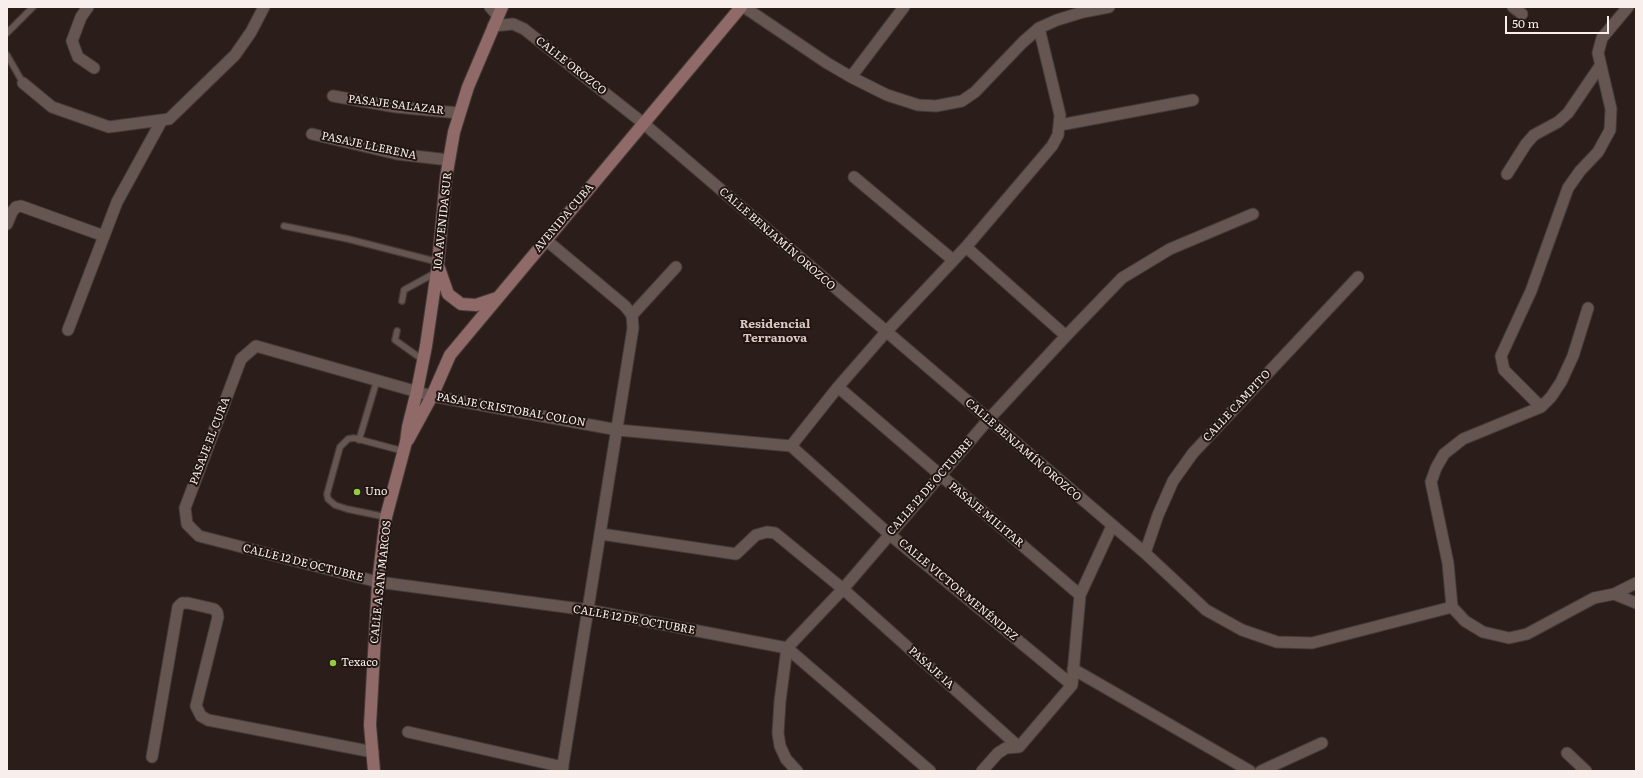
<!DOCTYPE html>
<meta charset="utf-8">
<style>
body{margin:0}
#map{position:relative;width:1643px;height:778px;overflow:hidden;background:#2b1e1a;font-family:Literata,serif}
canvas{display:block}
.frame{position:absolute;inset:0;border:8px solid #f8eeeb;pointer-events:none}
.scale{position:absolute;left:1505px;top:16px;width:104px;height:18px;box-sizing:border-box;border:2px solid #f8eeeb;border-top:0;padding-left:5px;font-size:12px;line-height:14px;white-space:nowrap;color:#f8eeeb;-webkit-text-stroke:3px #211511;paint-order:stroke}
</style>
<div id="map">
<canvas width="1643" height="778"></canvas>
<div class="frame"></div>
<div class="scale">50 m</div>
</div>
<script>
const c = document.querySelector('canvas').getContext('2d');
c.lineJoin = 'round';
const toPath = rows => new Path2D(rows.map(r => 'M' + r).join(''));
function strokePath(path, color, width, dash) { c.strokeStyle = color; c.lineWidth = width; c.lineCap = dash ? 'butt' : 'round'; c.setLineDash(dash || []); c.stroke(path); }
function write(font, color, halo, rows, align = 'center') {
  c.font = font + ' Literata,serif'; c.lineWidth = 4; c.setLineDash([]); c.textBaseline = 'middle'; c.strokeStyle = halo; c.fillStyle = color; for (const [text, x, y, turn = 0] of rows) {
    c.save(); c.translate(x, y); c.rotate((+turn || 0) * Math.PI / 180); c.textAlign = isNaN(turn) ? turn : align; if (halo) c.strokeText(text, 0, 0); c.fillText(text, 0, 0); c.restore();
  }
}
const lane = toPath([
 [7,33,33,7],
 [7,55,23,83],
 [284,226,348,239,438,262],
 [402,301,404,290,435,273],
 [397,331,395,340,423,360],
 [359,440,377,380],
 [386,517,347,509,335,505,328,499,327,494,340,447,348,439,354,438,403,451]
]);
const street = toPath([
 [88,7,81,17,72,41,78,57,94,68],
 [490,7,498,16],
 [744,7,827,63,851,77,887,95,918,105,936,106,962,101,975,92,1023,42,1039,28,1057,20,1083,12,1109,7],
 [1513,7,1522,14],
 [493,26,513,24,524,29,643,123,1145,553,1206,610,1242,630,1277,642,1312,643,1452,607],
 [851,77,904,7],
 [23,83,52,107,109,127,169,119,235,55,251,32,264,7],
 [333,96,396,107,459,113],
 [1060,125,1193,100],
 [312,134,397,154,449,160],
 [1507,174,1526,144,1534,135,1558,122,1568,113,1600,66],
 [854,177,953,260],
 [7,224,12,212,16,207,21,206,104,236],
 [546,240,625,306,632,315,633,328,562,771],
 [966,247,1066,336],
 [1588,308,1573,356,1561,382,1551,397,1541,407,1463,439,1444,454,1436,468,1431,482,1448,563,1452,607,1465,621,1483,632,1509,638,1527,634,1594,598,1614,594,1636,603],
 [632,315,676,267],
 [68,330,117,202,162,120],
 [838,387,1080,595],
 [1541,407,1504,370,1501,356,1531,291,1568,188,1580,171,1598,152,1610,130,1611,109,1598,53,1602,38,1628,7],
 [791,446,618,430,432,396,256,346,241,359,185,508,187,524,199,536,378,582,588,610,787,648,930,771],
 [791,446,838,387,886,332,966,247,1052,146,1058,135,1060,115,1039,28],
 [791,446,889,534,1072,685],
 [601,534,736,554,756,535,767,532,775,533,843,589,1019,747],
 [1145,553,1158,515,1173,481,1193,453,1358,277],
 [1614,594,1636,583],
 [787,648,843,589,988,420,1066,336,1122,278,1170,249,1253,214],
 [787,648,780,701,778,733,780,746,786,759,797,771],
 [1073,669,1250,771],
 [408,732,563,767],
 [1567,753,1586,771],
 [152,757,178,607,182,603,188,603,214,609,217,612,218,617,196,706,201,716,208,720,373,752],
 [982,771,998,753,1006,748,1019,747,1072,685,1080,595,1112,526],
 [1261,771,1322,743]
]);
const secondary = toPath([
 [439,268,448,294,461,304,476,305,497,298],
 [408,440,432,396,450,355,741,7],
 [374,771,370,725,378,582,386,517,406,442,408,427,417,391,426,346,438,264,446,178,454,132,468,87,502,7]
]);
strokePath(lane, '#453b38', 8);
strokePath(street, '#453b38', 13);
strokePath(secondary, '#453b38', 14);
strokePath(lane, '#665652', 5.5);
strokePath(street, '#665652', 11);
strokePath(secondary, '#906a68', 12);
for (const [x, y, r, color] of [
 [357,492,4,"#94cc3c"],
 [333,663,4,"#94cc3c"]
]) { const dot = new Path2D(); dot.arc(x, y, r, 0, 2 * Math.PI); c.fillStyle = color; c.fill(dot); strokePath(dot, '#211511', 1.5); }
write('11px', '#f8eeeb', '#211511', [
 ["CALLE OROZCO",571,66,38],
 ["PASAJE SALAZAR",396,105,7],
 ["PASAJE LLERENA",369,146,12],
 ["AVENIDA CUBA",564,218,-50],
 ["10A AVENIDA SUR",443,221,-84],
 ["CALLE BENJAMÍN OROZCO",777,239,41],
 ["CALLE CAMPITO",1237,406,-47],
 ["PASAJE CRISTOBAL COLON",511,410,10],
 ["PASAJE EL CURA",210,441,-69],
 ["CALLE BENJAMÍN OROZCO",1023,450,41],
 ["CALLE 12 DE OCTUBRE",930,487,-49],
 ["PASAJE MILITAR",986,515,40],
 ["CALLE 12 DE OCTUBRE",303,563,14],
 ["CALLE A SAN MARCOS",381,582,-84],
 ["CALLE VICTOR MENÉNDEZ",958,590,40],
 ["CALLE 12 DE OCTUBRE",634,620,10],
 ["PASAJE 1A",931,668,42]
]);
write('11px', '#f8eeeb', '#211511', [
 ["Uno",365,492],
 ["Texaco",341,663]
], 'left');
write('bold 12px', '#dac7c2', '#211511', [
 ["Residencial",775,324],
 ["Terranova",775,338]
]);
</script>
